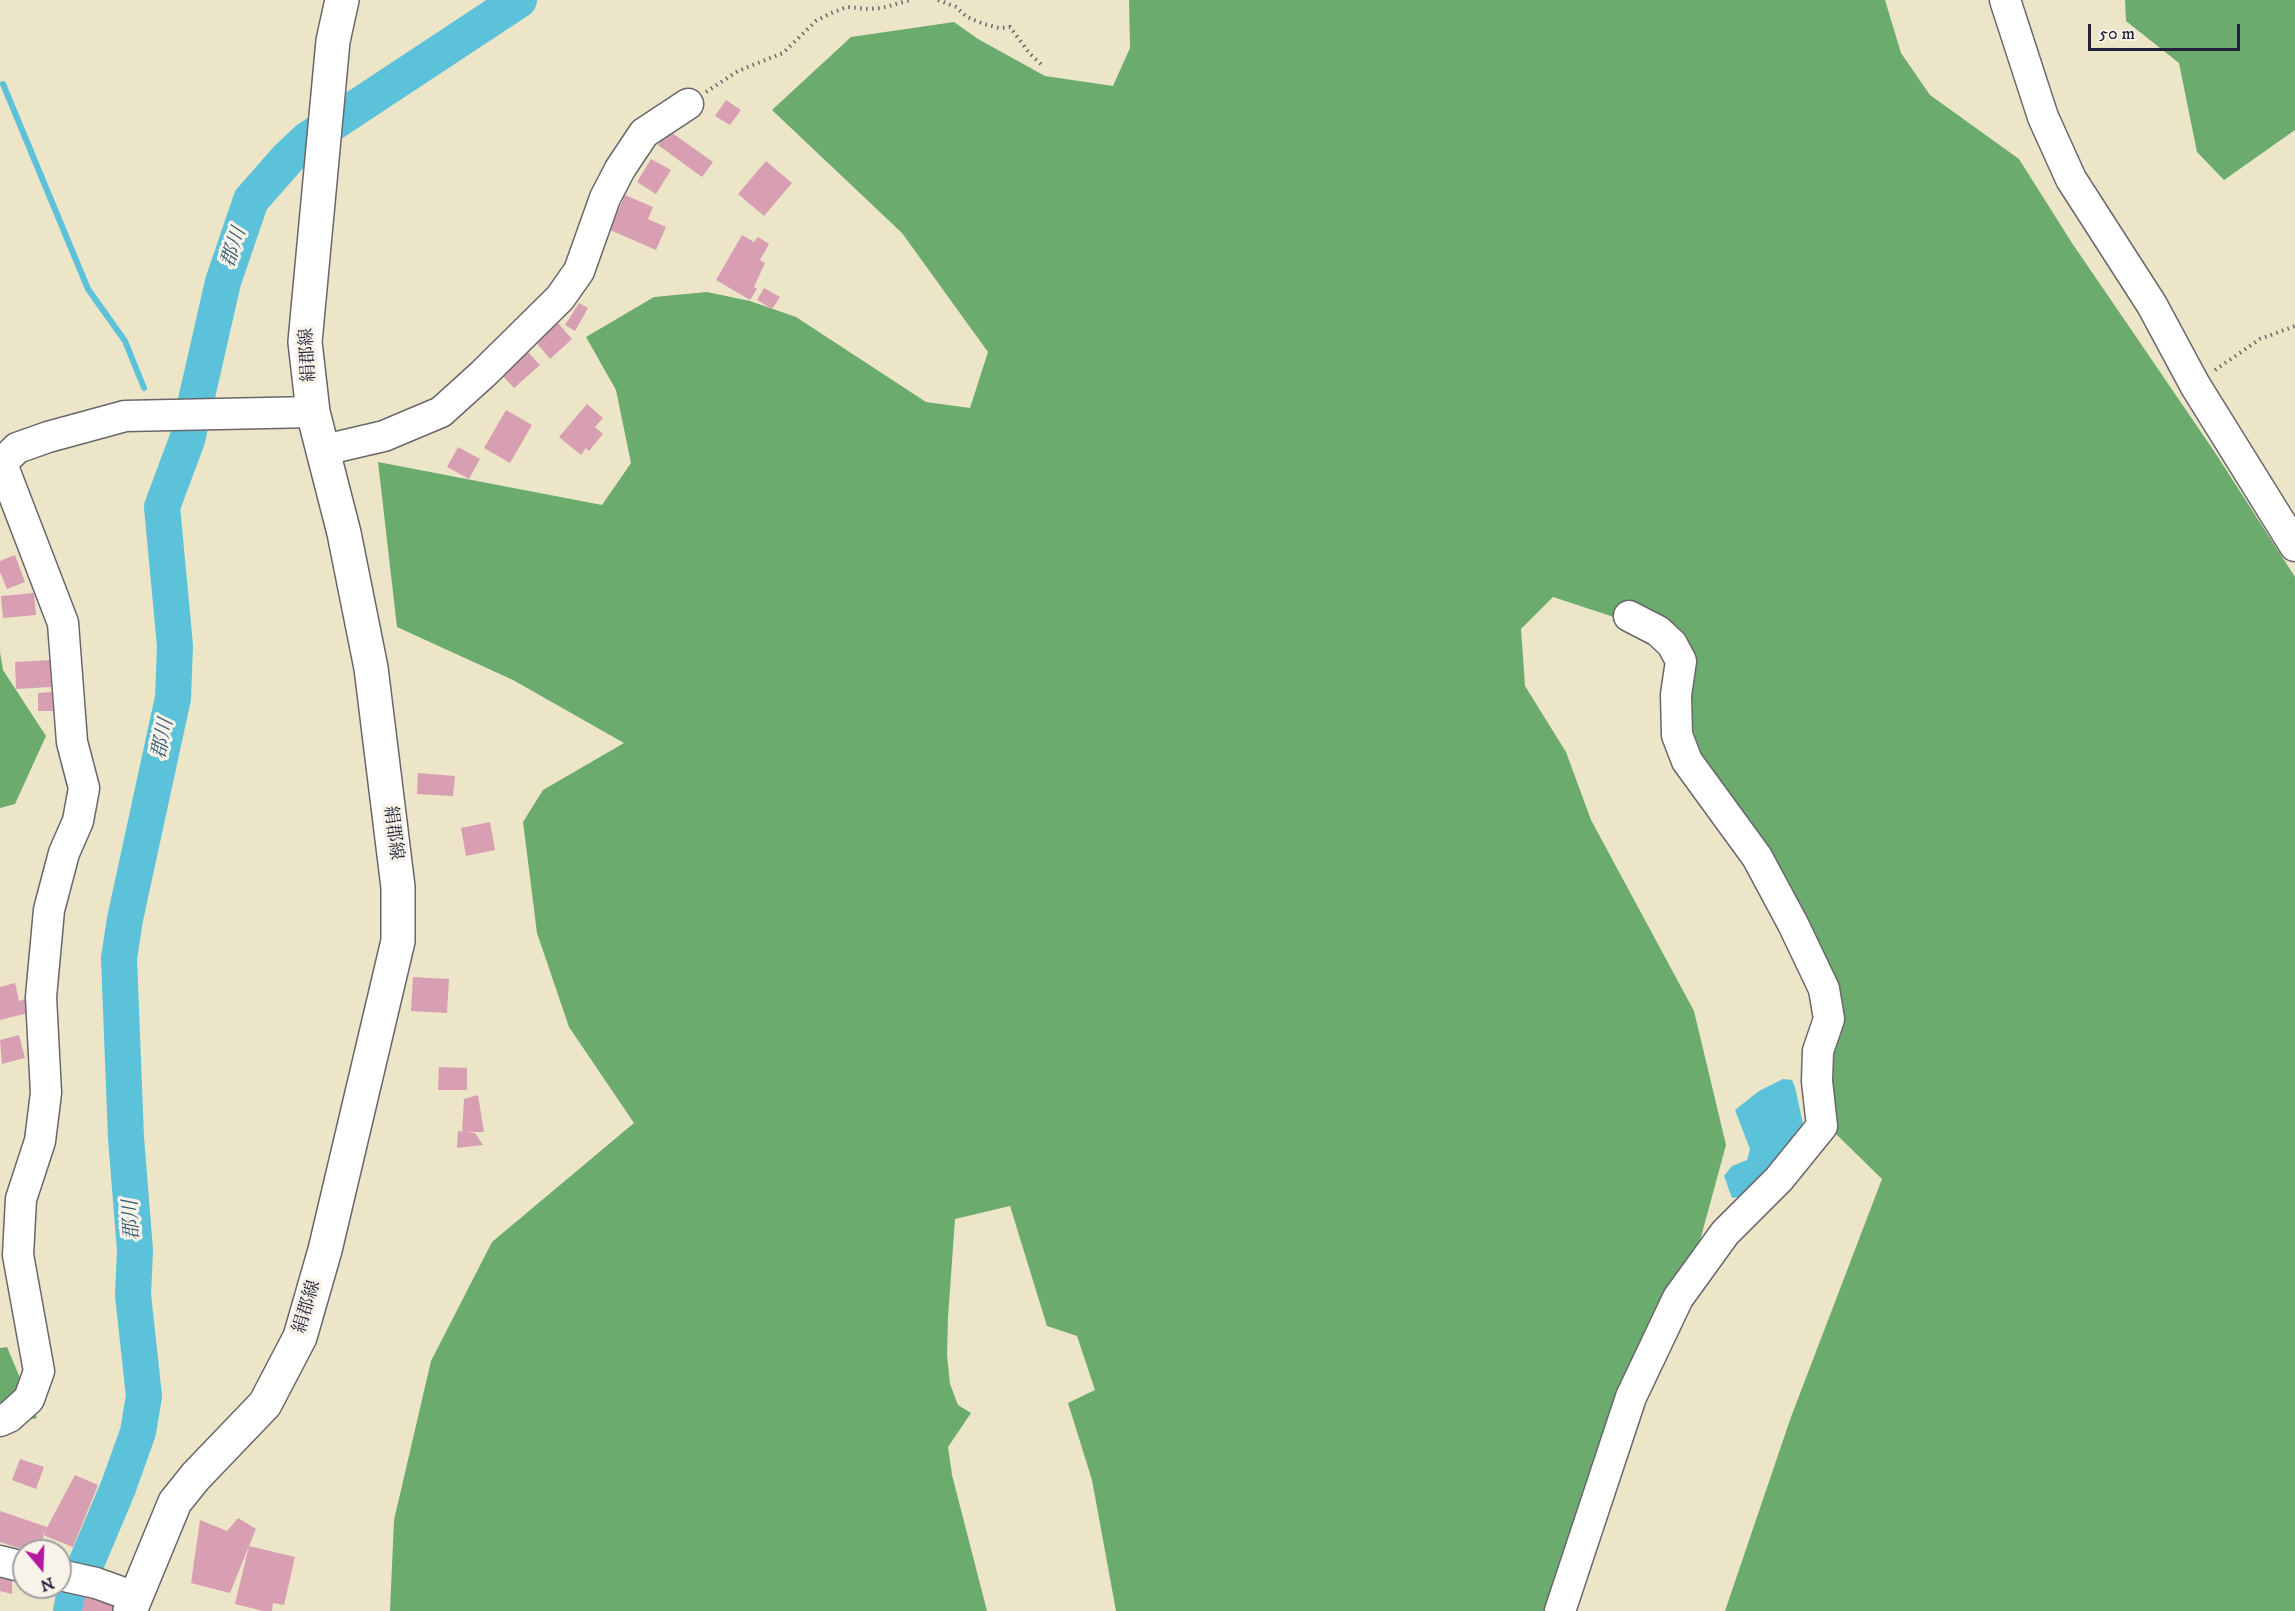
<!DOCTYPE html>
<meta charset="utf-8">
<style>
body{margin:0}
#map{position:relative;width:2295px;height:1611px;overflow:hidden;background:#ece5c8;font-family:"IM FELL DW Pica",serif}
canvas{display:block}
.north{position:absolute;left:12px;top:1539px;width:60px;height:60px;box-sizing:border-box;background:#f7f3e8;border:2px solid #a29fa3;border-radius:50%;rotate:161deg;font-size:16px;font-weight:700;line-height:24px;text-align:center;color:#22223b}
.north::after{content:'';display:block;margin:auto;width:21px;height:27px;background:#b5179e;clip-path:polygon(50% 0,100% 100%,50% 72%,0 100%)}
.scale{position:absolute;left:2088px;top:24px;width:152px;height:27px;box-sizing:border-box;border:3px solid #22223b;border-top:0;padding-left:8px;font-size:18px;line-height:21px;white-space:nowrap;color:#22223b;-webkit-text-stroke:4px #f7f3e8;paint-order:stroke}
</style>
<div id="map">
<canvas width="2295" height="1611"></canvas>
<div class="north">N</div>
<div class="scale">50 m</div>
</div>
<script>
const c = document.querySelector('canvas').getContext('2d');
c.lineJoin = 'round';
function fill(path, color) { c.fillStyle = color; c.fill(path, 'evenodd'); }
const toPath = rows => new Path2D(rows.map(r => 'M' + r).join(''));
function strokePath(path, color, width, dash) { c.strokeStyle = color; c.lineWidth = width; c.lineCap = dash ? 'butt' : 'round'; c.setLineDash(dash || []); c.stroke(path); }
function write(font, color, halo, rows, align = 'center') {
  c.font = font + ' "IM FELL DW Pica","Noto Serif JP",serif'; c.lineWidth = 6; c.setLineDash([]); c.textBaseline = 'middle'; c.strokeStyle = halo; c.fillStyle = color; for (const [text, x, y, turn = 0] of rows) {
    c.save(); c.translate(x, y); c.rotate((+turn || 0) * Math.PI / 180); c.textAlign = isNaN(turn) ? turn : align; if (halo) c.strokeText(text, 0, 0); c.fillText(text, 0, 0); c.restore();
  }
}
fill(toPath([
 [1129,0,1885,0,1901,53,1930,95,2019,159,2072,243,2214,451,2295,577,2295,1611,1725,1611,1791,1417,1882,1179,1836,1134,1826,1072,1839,1020,1709,774,1689,720,1691,655,1623,620,1553,597,1521,629,1525,686,1566,752,1591,820,1694,1011,1726,1145,1701,1237,1602,1436,1563,1611,1116,1611,1092,1480,1068,1403,1095,1390,1077,1336,1047,1326,1010,1206,955,1219,948,1317,947,1355,950,1384,958,1405,971,1413,948,1447,952,1475,987,1611,390,1611,394,1520,431,1361,492,1242,634,1123,569,1027,537,933,523,822,543,790,624,743,513,680,397,627,378,462,602,505,631,463,616,390,586,337,654,297,707,292,750,301,796,317,926,402,970,408,988,352,902,233,772,110,851,37,954,22,978,39,1045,76,1113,86,1130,48],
 [2125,0,2295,0,2295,130,2224,180,2197,152,2179,63,2126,21],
 [0,652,3,670,46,736,15,804,0,808],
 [7,1347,37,1418,0,1425,0,1348]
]), '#6bab6e');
fill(toPath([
 [1783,1079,1792,1080,1795,1087,1803,1124,1800,1131,1742,1196,1732,1198,1724,1176,1732,1166,1747,1160,1750,1149,1735,1110,1759,1091]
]), '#5cc2da');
strokePath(toPath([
 [3,84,88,289,125,341,144,388],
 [171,466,174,472]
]), '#5cc2da', 6);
strokePath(toPath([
 [71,1611,75,1590,118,1488,138,1432,144,1396,133,1295,135,1250,126,1138,119,958,125,919,173,698,175,646,162,507,187,440,223,282,251,200,288,158,307,140,519,0]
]), '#5cc2da', 36);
fill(toPath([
 [726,100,741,110,730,125,715,116],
 [668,130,713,162,702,177,658,145],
 [651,159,671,170,656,194,637,182],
 [766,161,792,183,764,216,738,194],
 [625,195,653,207,648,219,666,227,656,250,610,230],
 [742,235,754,242,758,237,769,244,760,260,765,263,754,287,757,289,750,300,716,280],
 [764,288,780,297,772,309,757,300],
 [579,303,588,308,575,331,565,325],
 [557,322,572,339,550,359,535,341],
 [525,349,540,365,514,388,499,372],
 [587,404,603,418,595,427,603,434,589,451,586,448,581,455,559,437],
 [506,410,532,425,510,463,484,448],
 [458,447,480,459,469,479,447,467],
 [15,555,25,582,7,589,0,572,0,561],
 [34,593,36,615,3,618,1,596],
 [50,660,51,687,16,689,15,662],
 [52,692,53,711,38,711,38,693],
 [418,773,455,776,453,796,417,794],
 [490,822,495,850,466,856,461,828],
 [413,977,449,979,447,1013,411,1011],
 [15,983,19,1001,25,999,28,1013,0,1020,0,987],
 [19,1035,25,1058,2,1064,0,1040],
 [439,1067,467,1068,467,1090,438,1090],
 [478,1095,484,1132,462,1132,464,1099],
 [458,1131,475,1133,483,1145,457,1148],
 [20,1459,44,1467,36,1489,12,1480],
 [75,1475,98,1485,73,1547,43,1535],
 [0,1511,47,1527,38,1551,28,1551,0,1542],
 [238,1518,256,1529,249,1546,295,1557,284,1605,273,1603,272,1611,263,1611,235,1604,249,1546,230,1593,191,1583,200,1520,227,1531],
 [0,1569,12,1573,12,1594,0,1591],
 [87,1588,122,1599,118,1611,82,1611]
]), '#d89fb3');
const minor = toPath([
 [2005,0,2043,117,2071,179,2152,305,2195,385,2295,546],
 [324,450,384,436,441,412,483,374,560,298,579,271,605,198,620,169,644,133,688,104],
 [0,459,63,623,72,742,84,788,78,821,64,853,49,910,41,997,46,1093,40,1141,21,1199,18,1255,39,1371,29,1399,9,1417,0,1421],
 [3,462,17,448,48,437,125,416,313,412],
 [0,1561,24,1567],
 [60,1575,96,1583,135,1597],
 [1560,1611,1631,1397,1678,1298,1725,1233,1779,1179,1822,1126,1817,1081,1818,1051,1829,1019,1824,989,1793,924,1757,857,1687,761,1677,735,1676,695,1681,661,1672,644,1658,631,1629,616]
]);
const major = toPath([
 [130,1611,175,1502,196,1476,265,1404,300,1337,325,1250,398,941,398,887,371,668,344,533,313,412,305,342,333,41,342,0]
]);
strokePath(minor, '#69666c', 33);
strokePath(major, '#69666c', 36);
strokePath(toPath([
 [938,0,956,7,967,17,984,24,999,28,1010,27,1030,54,1041,64],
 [706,92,738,71,783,53,816,21,831,13,847,7,868,9,882,8,910,0],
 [2215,370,2260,339,2295,326]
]), '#69666c', 4, [1.5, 4.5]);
strokePath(minor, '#fff', 30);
strokePath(major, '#fff', 33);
write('18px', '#22223b', '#f7f3e8', [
 ["絹郡線",309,355,-93],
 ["絹郡線",392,833,83],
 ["絹郡線",308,1307,-73]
]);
write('italic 20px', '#365a73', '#f7f3e8', [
 ["郡川",235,248,-71],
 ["郡川",164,739,-78],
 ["郡川",133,1220,-93]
]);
</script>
